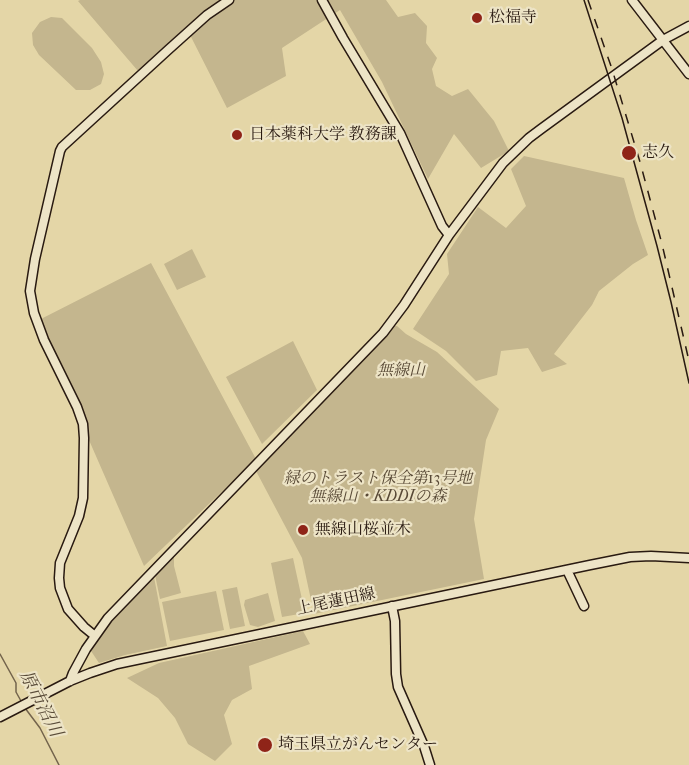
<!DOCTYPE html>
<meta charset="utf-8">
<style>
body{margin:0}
canvas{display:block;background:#e4d6a7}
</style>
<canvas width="689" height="765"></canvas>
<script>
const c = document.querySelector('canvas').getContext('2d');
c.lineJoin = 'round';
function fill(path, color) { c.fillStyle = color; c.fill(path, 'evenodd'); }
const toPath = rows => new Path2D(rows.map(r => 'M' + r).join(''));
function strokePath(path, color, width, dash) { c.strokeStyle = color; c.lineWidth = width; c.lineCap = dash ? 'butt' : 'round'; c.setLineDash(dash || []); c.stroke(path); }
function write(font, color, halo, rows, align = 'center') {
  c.font = font + ' "IM FELL French Canon","Noto Serif JP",serif'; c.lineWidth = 4.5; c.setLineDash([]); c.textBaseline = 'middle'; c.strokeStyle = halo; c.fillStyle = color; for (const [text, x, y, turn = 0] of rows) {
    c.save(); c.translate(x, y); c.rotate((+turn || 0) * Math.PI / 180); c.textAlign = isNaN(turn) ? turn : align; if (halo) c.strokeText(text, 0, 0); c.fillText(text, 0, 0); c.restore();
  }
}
fill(toPath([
 [80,0,386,0,398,17,415,13,427,26,426,43,437,58,432,69,436,86,452,96,468,89,494,121,509,151,481,168,454,134,428,179,382,82,340,10,282,48,286,76,227,108,187,29,138,71,78,1],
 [51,17,62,18,92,48,101,62,104,74,101,84,90,90,76,90,39,55,33,45,32,33,40,22],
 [524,156,624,178,636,220,648,255,633,264,599,291,592,305,554,354,567,364,542,372,528,348,501,351,497,375,476,381,446,351,413,329,449,274,447,254,478,207,506,228,526,206,511,169],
 [192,249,206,277,177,290,164,264],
 [151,263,256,459,144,566,37,321],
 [394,326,397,326,406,334,437,352,499,409,486,440,474,519,484,579,314,614,302,558,256,471,367,356],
 [293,341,317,390,262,444,226,377],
 [174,555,174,566,181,593,160,599,155,575],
 [293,558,305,613,282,617,271,563],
 [154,577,167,646,125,655,99,663,91,651,106,628],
 [237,587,245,626,230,629,222,590],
 [216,591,224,630,170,641,162,602],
 [268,593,275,621,258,627,250,625,244,605,245,600],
 [303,631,310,644,249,666,252,689,232,700,224,715,232,744,215,761,188,744,175,718,158,698,127,678,159,663]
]), '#c4b68e');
strokePath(toPath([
 [0,654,16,683,16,692,21,701],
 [25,708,40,728,59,765]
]), '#73644c', 1.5);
const secondary = toPath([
 [322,0,343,38,400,133,442,226,449,235],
 [632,0,689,74],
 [567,570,584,606],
 [392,606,395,621,396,674,398,687,424,746,430,765],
 [95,636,84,627,68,609,60,588,59,578,60,563,79,516,83,498,84,438,83,424,77,407,44,340,34,313,30,291,35,259,60,151,62,147,168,50,207,15,229,0],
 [70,681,73,673,86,649,108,618,383,333,404,305,449,235,503,163,529,138,541,129,663,40,689,26],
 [0,717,70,681,90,673,117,664,590,565,630,557,651,556,689,558]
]);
strokePath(secondary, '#291a11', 11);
strokePath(secondary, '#ede4c6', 8);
strokePath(toPath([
 [584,0,622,118,657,246,671,302,689,383]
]), '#291a11', 1.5);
strokePath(toPath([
 [588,0,612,69,640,162,662,244,689,361]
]), '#291a11', 1.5, [10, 10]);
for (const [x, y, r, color] of [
 [477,18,6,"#8f2418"],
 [237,135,6,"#8f2418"],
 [629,153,8,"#8f2418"],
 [303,530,6,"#8f2418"],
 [265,745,8,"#8f2418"]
]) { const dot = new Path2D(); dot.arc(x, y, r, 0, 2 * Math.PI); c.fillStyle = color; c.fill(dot); strokePath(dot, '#ede4c6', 2); }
write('16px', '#291a11', '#ede4c6', [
 ["松福寺",489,18],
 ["日本薬科大学 教務課",249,135],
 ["志久",642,153],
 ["無線山桜並木",315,530],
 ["埼玉県立がんセンター",278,745]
], 'left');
write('italic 16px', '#584936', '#ede4c6', [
 ["無線山",401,371],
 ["緑のトラスト保全第13号地",378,479],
 ["無線山・KDDIの森",378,497]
]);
write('16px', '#291a11', '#ede4c6', [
 ["上尾蓮田線",336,602,-12]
]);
write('italic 18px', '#5a4c39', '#ede4c6', [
 ["原市沼川",40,704,63]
]);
</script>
